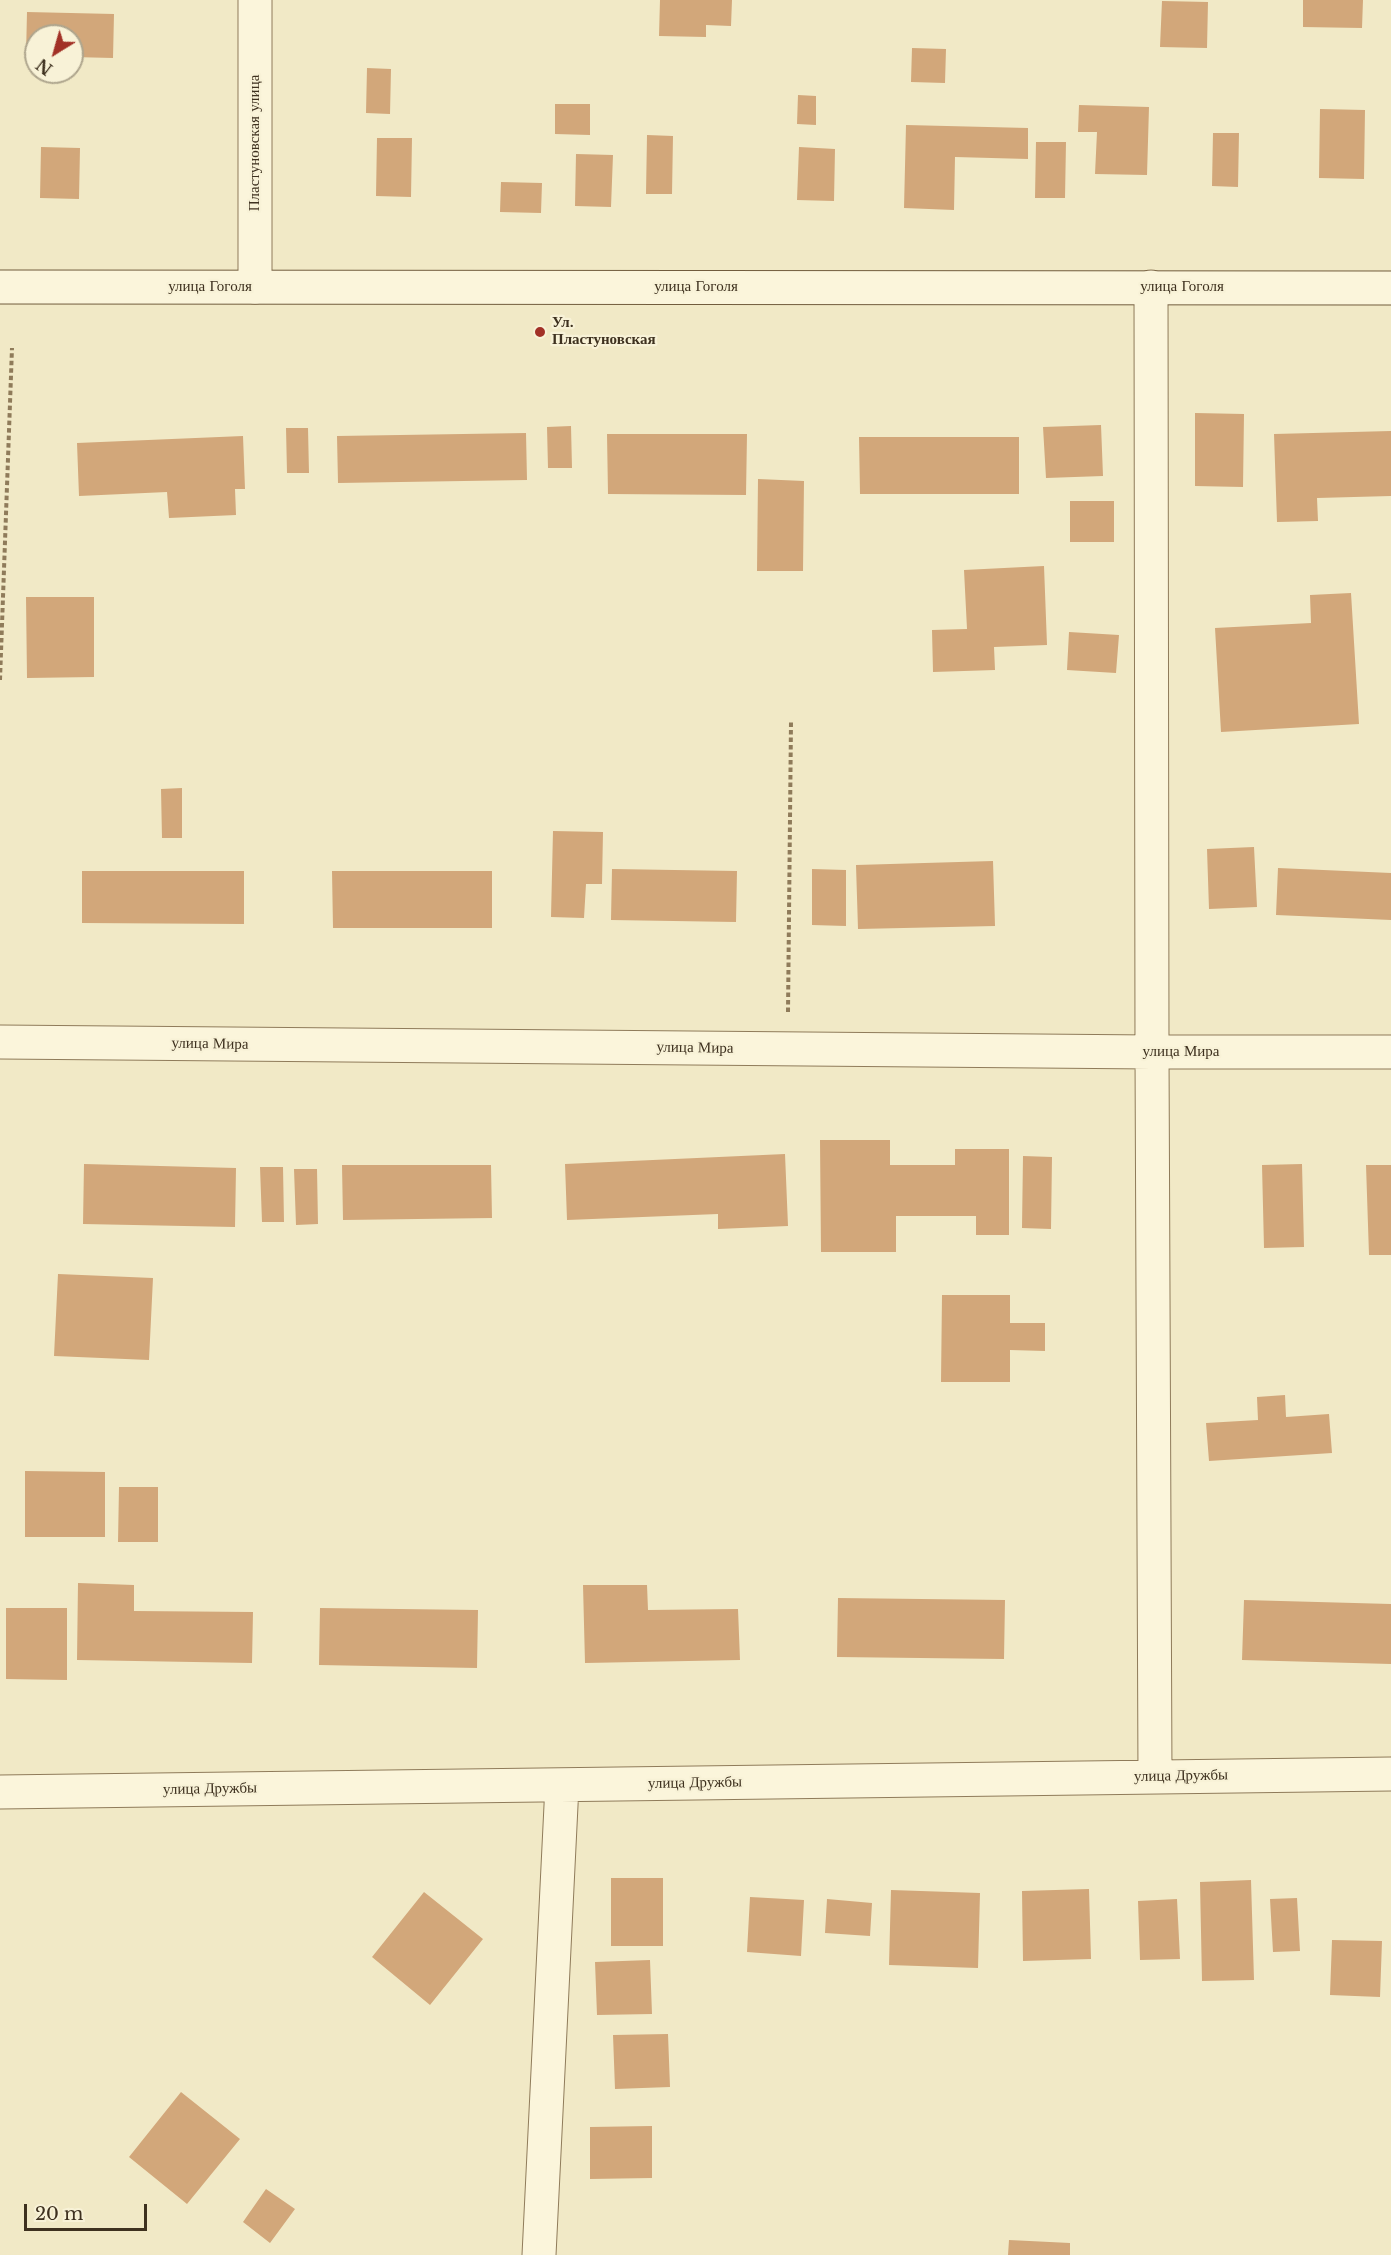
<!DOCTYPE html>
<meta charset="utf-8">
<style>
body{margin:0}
#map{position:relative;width:1391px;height:2255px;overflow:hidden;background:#f1e9c6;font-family:"Libre Baskerville",serif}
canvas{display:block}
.north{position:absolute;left:24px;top:24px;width:60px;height:60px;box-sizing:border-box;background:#f8f2d7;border:2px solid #aea58d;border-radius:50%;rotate:217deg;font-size:16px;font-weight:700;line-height:24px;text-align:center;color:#3e311f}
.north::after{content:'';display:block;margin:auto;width:21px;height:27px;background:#a23126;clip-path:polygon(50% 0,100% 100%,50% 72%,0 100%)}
.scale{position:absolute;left:24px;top:2204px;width:123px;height:27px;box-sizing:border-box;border:3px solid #3e311f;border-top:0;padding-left:8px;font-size:18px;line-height:21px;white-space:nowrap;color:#3e311f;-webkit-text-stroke:4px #f8f2d7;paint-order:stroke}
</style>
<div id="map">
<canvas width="1391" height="2255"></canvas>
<div class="north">N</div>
<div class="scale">20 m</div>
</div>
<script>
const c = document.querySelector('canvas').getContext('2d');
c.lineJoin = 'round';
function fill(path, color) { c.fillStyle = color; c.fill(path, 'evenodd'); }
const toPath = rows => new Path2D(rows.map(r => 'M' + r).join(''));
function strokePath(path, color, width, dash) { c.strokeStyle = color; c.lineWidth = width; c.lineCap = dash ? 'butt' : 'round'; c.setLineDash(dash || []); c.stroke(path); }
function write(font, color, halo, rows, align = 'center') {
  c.font = font + ' "Libre Baskerville",serif'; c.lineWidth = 4.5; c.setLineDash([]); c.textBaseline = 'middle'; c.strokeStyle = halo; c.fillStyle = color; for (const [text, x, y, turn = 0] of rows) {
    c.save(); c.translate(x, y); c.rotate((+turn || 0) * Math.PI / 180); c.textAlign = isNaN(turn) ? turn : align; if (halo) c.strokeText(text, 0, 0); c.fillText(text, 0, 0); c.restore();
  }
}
fill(toPath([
 [660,0,732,0,731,26,706,25,706,37,659,36],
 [1303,0,1363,0,1362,28,1303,27],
 [1162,1,1208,2,1207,48,1160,47],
 [27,12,114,14,113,58,72,57,72,36,36,36,36,56,26,56],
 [912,48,946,49,945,83,911,82],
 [367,68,391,69,390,114,366,113],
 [798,95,816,96,816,125,797,124],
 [555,104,590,104,590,135,555,134],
 [1079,105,1149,107,1147,175,1095,174,1097,132,1078,132],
 [1320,109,1365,110,1364,179,1319,178],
 [906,125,1028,128,1028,159,955,157,954,210,904,208],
 [1213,133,1239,133,1238,187,1212,186],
 [647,135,673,136,672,194,646,194],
 [377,138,412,138,411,197,376,196],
 [1036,142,1066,142,1065,198,1035,198],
 [41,147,80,148,79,199,40,198],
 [799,147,835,149,834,201,797,200],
 [576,154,613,155,611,207,575,206],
 [501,182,542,183,541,213,500,212],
 [1195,413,1244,414,1243,487,1195,486],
 [1101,425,1103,476,1046,478,1043,427],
 [571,426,572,468,548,468,547,427],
 [286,428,308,428,309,473,287,473],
 [1391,431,1391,496,1317,498,1318,521,1277,522,1274,434],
 [526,433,527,480,338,483,337,436],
 [607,434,747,434,746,495,608,494],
 [243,436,245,489,235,489,236,515,169,518,167,492,79,496,77,443],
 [859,437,1019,437,1019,494,860,494],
 [758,479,804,481,803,571,757,571],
 [1070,501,1114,501,1114,542,1070,542],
 [1044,566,1047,645,994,647,995,670,933,672,932,630,967,629,964,570],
 [1351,593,1359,724,1221,732,1215,628,1311,623,1310,595],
 [26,597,94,597,94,677,27,678],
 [1069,632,1119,635,1116,673,1067,670],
 [182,788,182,838,162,838,161,789],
 [553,831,603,832,602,884,586,884,584,918,551,917],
 [1254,847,1257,907,1209,909,1207,849],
 [993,861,995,926,858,929,856,865],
 [1278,868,1391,873,1391,920,1276,915],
 [612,869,737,871,736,922,611,920],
 [812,869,846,870,846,926,812,925],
 [82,871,244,871,244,924,82,923],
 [332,871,492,871,492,928,333,928],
 [820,1140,890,1140,890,1165,955,1165,955,1149,1009,1149,1009,1235,976,1235,976,1216,896,1216,896,1252,821,1252],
 [785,1154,788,1226,718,1229,718,1214,567,1220,565,1164],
 [1023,1156,1052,1157,1051,1229,1022,1228],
 [84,1164,236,1168,235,1227,83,1224],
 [1302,1164,1304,1247,1264,1248,1262,1165],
 [342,1165,491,1165,492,1218,343,1220],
 [1366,1165,1391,1165,1391,1255,1369,1255],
 [260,1167,283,1167,284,1222,262,1222],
 [294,1169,317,1169,318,1224,296,1225],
 [58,1274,153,1278,149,1360,54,1356],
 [942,1295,1010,1295,1010,1323,1045,1323,1045,1351,1010,1350,1010,1382,941,1382],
 [1285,1395,1286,1417,1329,1414,1332,1453,1209,1461,1206,1423,1258,1420,1257,1397],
 [25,1471,105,1472,105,1537,25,1537],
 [119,1487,158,1487,158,1542,118,1542],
 [78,1583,134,1585,134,1611,253,1612,252,1663,77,1660],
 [583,1585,647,1585,648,1610,738,1609,740,1660,585,1663],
 [838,1598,1005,1600,1004,1659,837,1657],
 [1244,1600,1391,1604,1391,1664,1242,1660],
 [6,1608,67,1608,67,1680,6,1679],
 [320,1608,478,1610,477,1668,319,1665],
 [611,1878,663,1878,663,1946,611,1946],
 [1251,1880,1254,1980,1202,1981,1200,1882],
 [1089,1889,1091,1959,1023,1961,1022,1891],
 [891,1890,980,1893,978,1968,889,1965],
 [424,1892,483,1939,430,2005,372,1957],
 [750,1897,804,1900,801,1956,747,1952],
 [1297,1898,1300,1951,1273,1952,1270,1899],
 [827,1899,872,1903,870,1936,825,1933],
 [1177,1899,1180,1959,1140,1960,1138,1901],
 [1332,1940,1382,1941,1380,1997,1330,1995],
 [650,1960,652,2014,597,2015,595,1962],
 [668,2034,670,2087,615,2089,613,2035],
 [181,2092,240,2139,187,2204,129,2157],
 [652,2126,652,2178,590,2179,590,2127],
 [266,2189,295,2209,270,2243,243,2222],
 [1009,2240,1070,2243,1070,2255,1008,2255]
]), '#d2a77a');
const street = toPath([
 [255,0,255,287],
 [1151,287,1152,1052,1155,1776],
 [0,1042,1152,1052,1391,1052],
 [0,1792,1391,1774],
 [539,2255,562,1785]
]);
const secondary = toPath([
 [0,287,1391,288]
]);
strokePath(street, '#8f7b5a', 35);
strokePath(secondary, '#715c3d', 35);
strokePath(toPath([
 [0,680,12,348],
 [788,1012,791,722]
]), '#8f7b5a', 4, [4.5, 3]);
strokePath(street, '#fbf5db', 33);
strokePath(secondary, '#fbf5db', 33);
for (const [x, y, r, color] of [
 [540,332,6,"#a23126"]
]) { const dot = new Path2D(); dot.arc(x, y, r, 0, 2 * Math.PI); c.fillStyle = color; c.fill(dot); strokePath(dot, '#f8f2d7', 2); }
write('15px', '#3e311f', '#f8f2d7', [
 ["Пластуновская улица",255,143,-90],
 ["улица Гоголя",210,287],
 ["улица Гоголя",696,287],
 ["улица Гоголя",1182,287],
 ["улица Мира",210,1044,1],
 ["улица Мира",695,1048,1],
 ["улица Мира",1181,1052],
 ["улица Дружбы",1181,1776,-1],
 ["улица Дружбы",695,1783,-1],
 ["улица Дружбы",210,1789,-1]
]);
write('bold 15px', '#3e311f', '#f8f2d7', [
 ["Ул.",552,323],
 ["Пластуновская",552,340]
], 'left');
</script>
